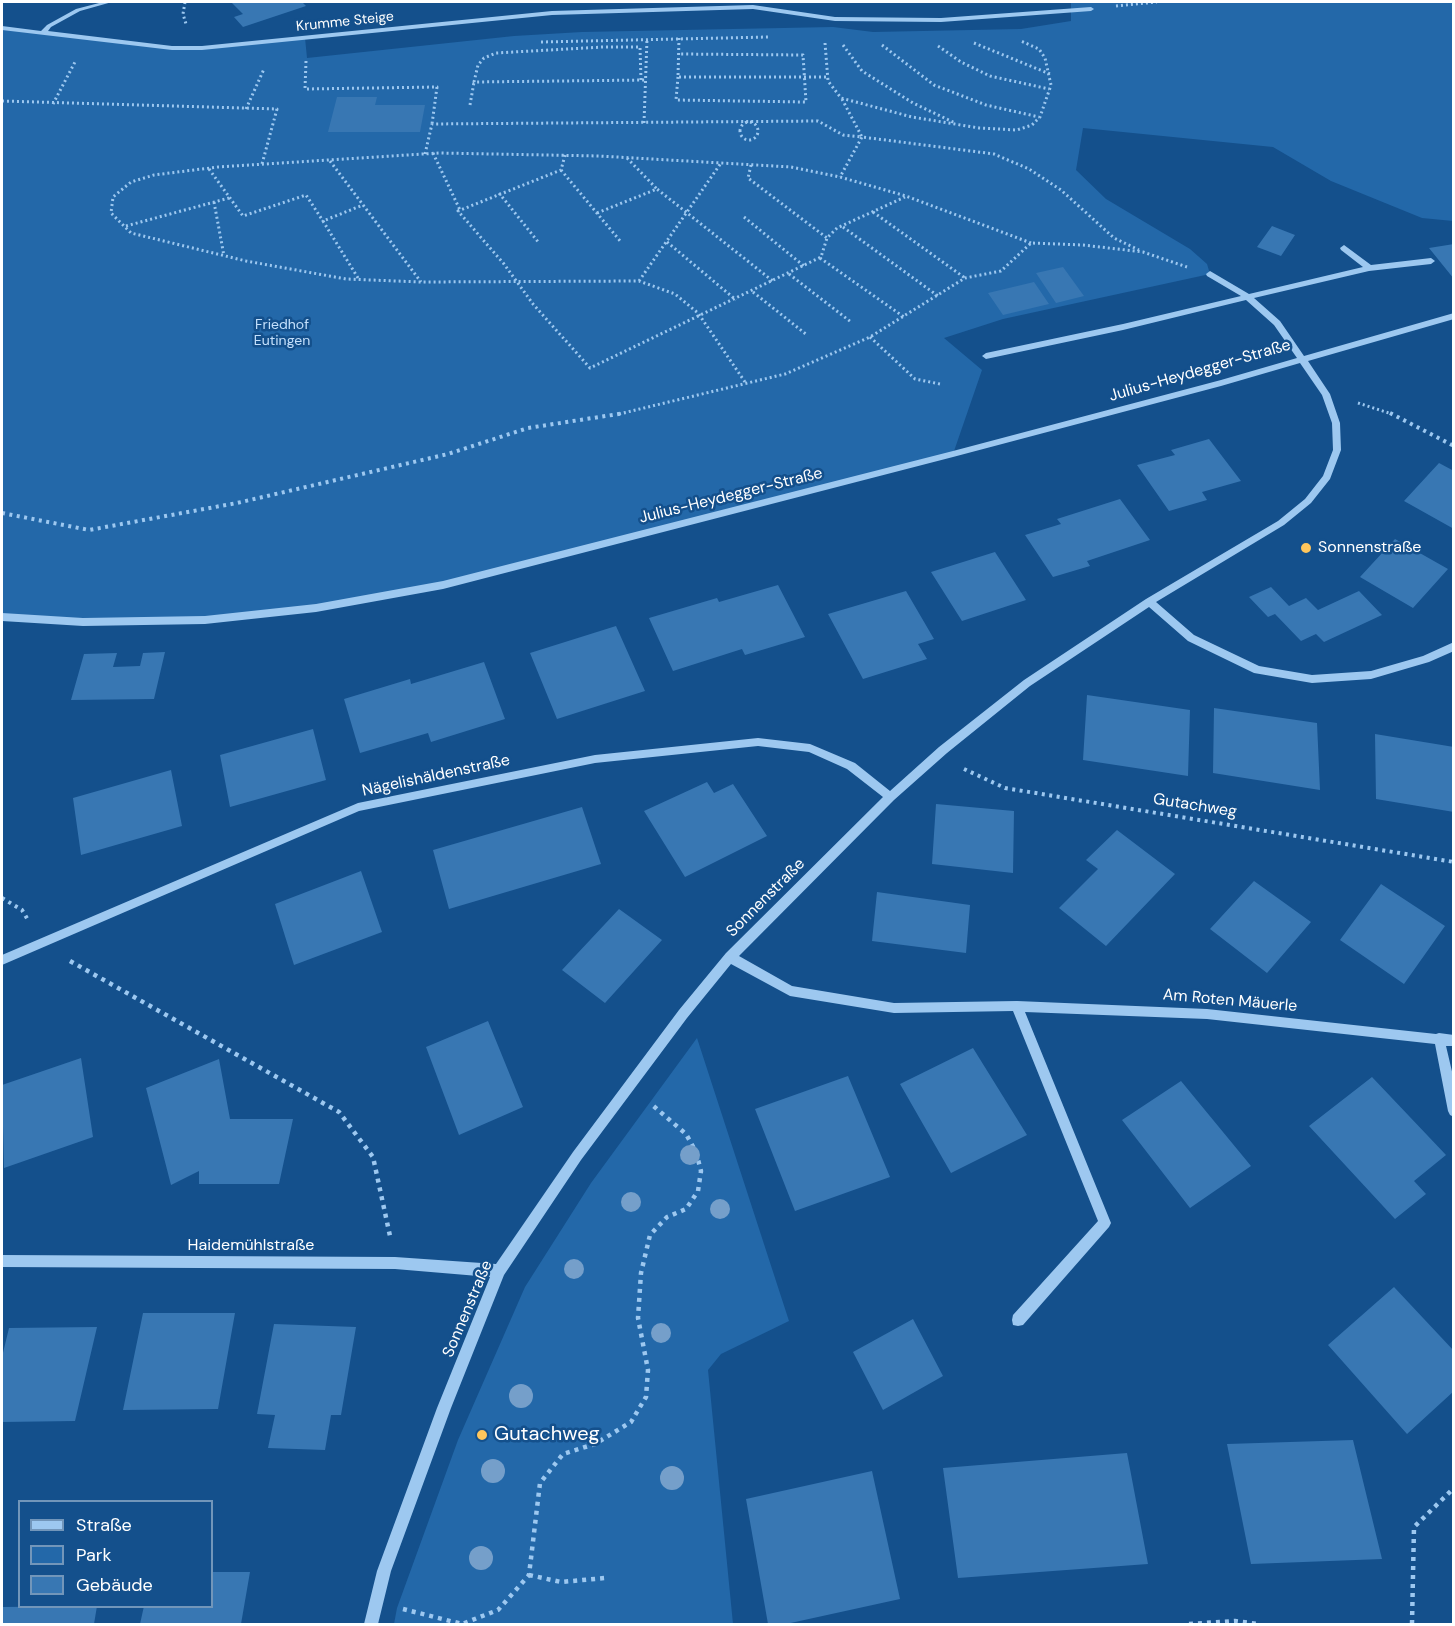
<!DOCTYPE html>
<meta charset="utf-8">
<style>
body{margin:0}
#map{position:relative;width:1455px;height:1626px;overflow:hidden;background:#14508c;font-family:"DM Sans",sans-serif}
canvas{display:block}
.frame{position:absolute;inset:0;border:3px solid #fff;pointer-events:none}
.legend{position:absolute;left:18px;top:1500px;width:195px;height:108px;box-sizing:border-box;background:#14508c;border:2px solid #7296ba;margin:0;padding:8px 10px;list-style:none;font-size:18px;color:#fff}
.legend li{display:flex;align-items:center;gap:12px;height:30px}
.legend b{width:30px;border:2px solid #7296ba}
</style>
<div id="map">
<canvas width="1455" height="1626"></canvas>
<div class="frame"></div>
<ul class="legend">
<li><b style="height:8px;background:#9dc8f0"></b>Straße</li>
<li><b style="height:16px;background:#2368a9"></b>Park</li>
<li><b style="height:16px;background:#3877b3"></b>Gebäude</li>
</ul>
</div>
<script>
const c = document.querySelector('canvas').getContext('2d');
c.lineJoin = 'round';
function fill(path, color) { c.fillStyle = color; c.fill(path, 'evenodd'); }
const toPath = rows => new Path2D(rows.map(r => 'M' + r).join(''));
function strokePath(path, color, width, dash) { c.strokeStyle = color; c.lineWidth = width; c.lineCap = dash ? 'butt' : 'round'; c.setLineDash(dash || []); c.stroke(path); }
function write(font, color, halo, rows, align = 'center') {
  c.font = font + ' "DM Sans",sans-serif'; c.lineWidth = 5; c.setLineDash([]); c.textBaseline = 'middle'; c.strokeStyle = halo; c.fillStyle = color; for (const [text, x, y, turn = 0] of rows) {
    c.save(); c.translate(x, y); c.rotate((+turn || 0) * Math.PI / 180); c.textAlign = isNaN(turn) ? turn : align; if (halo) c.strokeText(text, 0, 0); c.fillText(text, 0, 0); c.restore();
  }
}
fill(toPath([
 [1071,2,1453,2,1453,221,1422,218,1331,181,1273,147,1083,128,1076,170,1106,199,1190,249,1207,264,1210,274,1003,319,944,338,982,370,953,454,443,585,316,608,205,620,83,622,2,617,2,28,172,48,202,48,305,38,307,58,514,36,582,32,833,27,873,32,1021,29,1071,21],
 [697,1038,789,1321,721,1354,708,1370,733,1624,394,1624,397,1608,458,1440,525,1287,591,1183]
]), '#2368a9');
fill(toPath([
 [231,2,302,2,306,6,243,27,234,17,243,14],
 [337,97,377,97,375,105,425,105,420,132,328,132],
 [1272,226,1295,235,1281,256,1257,247],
 [1454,244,1454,279,1429,248],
 [1063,267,1084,296,1056,303,1036,273],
 [1034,282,1049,304,1003,315,988,293],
 [1209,439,1241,481,1202,492,1207,500,1169,511,1137,465,1175,455,1171,450],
 [1439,463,1454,471,1454,529,1404,501],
 [1120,499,1150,540,1087,561,1090,566,1053,577,1025,535,1061,524,1057,519],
 [1395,539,1448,569,1413,608,1360,577],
 [995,552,1026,600,962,621,931,572],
 [778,585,805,637,745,655,742,649,673,671,649,618,717,598,719,602],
 [1271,587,1289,606,1306,598,1318,610,1359,591,1382,615,1324,642,1316,634,1301,641,1275,614,1268,617,1249,597],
 [906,591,934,639,918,644,927,659,863,679,828,614],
 [616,626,645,691,557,719,530,653],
 [165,652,154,699,71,700,84,654,117,653,113,667,140,666,143,653],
 [484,662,505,719,431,742,428,733,360,753,344,699,410,679,411,684],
 [1087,695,1190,710,1188,776,1083,760],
 [1214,708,1317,723,1320,790,1213,773],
 [313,729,326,780,230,807,220,755],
 [1375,734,1454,747,1454,812,1376,799],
 [171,770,182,826,81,855,73,798],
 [707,782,714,793,733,784,767,836,685,877,644,811],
 [936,804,1014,811,1013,873,932,864],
 [582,807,601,864,449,909,433,850],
 [1117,830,1175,874,1106,946,1059,908,1098,869,1086,860],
 [361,871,382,932,294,965,275,904],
 [1254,881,1311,922,1267,973,1210,929],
 [1381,884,1445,926,1404,984,1340,940],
 [877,892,970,905,966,953,872,941],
 [619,909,662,940,605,1003,562,970],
 [488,1021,523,1107,459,1135,426,1047],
 [973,1048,1027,1135,951,1173,900,1084],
 [81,1058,93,1137,4,1168,2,1085],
 [219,1059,230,1119,293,1119,279,1184,199,1184,199,1171,171,1185,146,1088],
 [848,1076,890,1177,795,1211,755,1109],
 [1372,1077,1446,1155,1414,1181,1426,1194,1395,1219,1309,1126],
 [1181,1081,1251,1166,1190,1208,1122,1120],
 [1394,1287,1454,1351,1454,1391,1407,1434,1328,1345],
 [143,1313,235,1313,218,1409,123,1410],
 [913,1319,943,1376,883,1410,853,1352],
 [274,1324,356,1327,341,1415,331,1415,325,1450,268,1448,275,1415,257,1414],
 [97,1327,75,1421,2,1422,2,1357,9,1328],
 [1353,1440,1382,1559,1251,1564,1227,1444],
 [1127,1453,1148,1564,958,1578,943,1468],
 [872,1471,900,1599,786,1624,768,1624,746,1499],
 [212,1572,250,1572,241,1624,140,1624,144,1606,212,1606],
 [97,1606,94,1624,2,1624,2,1607]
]), '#3877b3');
strokePath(toPath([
 [185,2,183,14,186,24],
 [1116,6,1157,2],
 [679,38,678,77,828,77],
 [541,42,768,37],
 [825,43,828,81,841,98,912,117,979,128,1017,130,1032,125,1040,117,1051,85,1045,58,1039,49,1021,41],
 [974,43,1050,74],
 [843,45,862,71,913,103,955,123],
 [882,45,934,85,986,105,1039,117],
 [938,46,961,62,990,76,1049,89],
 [306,61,305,89,437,87,432,124],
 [678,77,676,100,806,102,803,55,679,54],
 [641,80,640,47,603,47,496,53,484,58,478,65,474,82,646,80],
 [842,99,862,137,994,154,1029,169,1061,190,1114,238,1139,250],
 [2,101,277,109,262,164],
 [53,104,75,62],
 [470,105,474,82],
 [246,109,264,69],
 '740 131a9 9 0 1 1 18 0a9 9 0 1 1-18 0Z',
 [644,123,647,39],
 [433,153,460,210],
 [425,154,432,124,818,121,843,135,862,137,840,177],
 [565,155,561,170,458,211,504,264,533,304,590,368,821,257,827,238,837,228,905,197],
 [627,158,657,189],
 [330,161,421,282],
 [751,165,748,178,827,238],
 [209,169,243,216,306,195,323,221],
 [561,170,621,242],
 [499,193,539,243],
 [214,202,224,256],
 [873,212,965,278],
 [597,213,657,189,774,282],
 [744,217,804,266],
 [126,226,229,198],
 [843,227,938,296],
 [667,242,736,300],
 [820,258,904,317],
 [789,274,851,322],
 [358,278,323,221,363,205],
 [639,281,721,163],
 [753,292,807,335],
 [870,337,915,379,940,384],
 [745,382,698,313,675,294,639,281,421,282,346,279,246,261,131,233,111,213,113,197,131,182,154,175,218,167,439,153,599,156,791,167,840,177,906,196,1031,243],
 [1358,403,1392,414],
 [619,414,785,374,870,337,965,278,1001,271,1031,243,1083,245,1143,252,1187,267]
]), '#9dc8f0', 3, [2, 3]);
strokePath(toPath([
 [1390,413,1454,446],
 [2,513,89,530,237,503,448,454,528,428,625,413],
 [964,769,1005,788,1454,862],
 [2,898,22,910,28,920]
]), '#9dc8f0', 4, [3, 4.5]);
strokePath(toPath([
 [70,961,339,1112,373,1157,390,1236],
 [529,1575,561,1582,605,1578],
 [403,1609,462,1624,498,1610,529,1575,540,1483,563,1454,595,1444,631,1422,646,1397,648,1370,638,1318,641,1273,650,1235,667,1217,686,1209,698,1191,701,1171,696,1152,686,1134,650,1103],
 [1189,1624,1235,1621,1258,1624],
 [1412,1624,1414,1527,1454,1488]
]), '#9dc8f0', 4.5, [4, 5]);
fill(toPath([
 [103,2,112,2,80,11,51,27,48,31,172,46,202,46,552,11,753,5,835,17,941,18,1091,7,1094,9,1091,11,941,22,835,21,753,9,552,15,202,50,172,50,2,30,2,26,41,31,47,25,76,9,103,2],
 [1344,245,1371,265,1431,258,1435,261,1431,264,1369,271,1254,298,1280,321,1304,356,1454,313,1454,319,1308,361,1330,394,1340,423,1341,450,1330,479,1311,503,1284,525,1156,602,1194,635,1259,666,1312,675,1371,671,1423,656,1454,642,1454,651,1429,662,1371,679,1312,683,1254,673,1188,641,1149,607,1030,686,947,753,894,800,739,956,792,986,894,1003,1017,1001,1207,1009,1436,1034,1439,1033,1454,1035,1454,1046,1446,1046,1454,1080,1454,1117,1450,1115,1448,1111,1435,1044,1207,1019,1025,1012,1111,1223,1109,1227,1023,1325,1018,1326,1013,1325,1012,1320,1013,1315,1098,1221,1013,1011,894,1013,790,996,731,964,687,1018,581,1160,504,1275,451,1408,391,1571,378,1624,364,1624,377,1571,437,1408,490,1277,395,1269,2,1267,2,1255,395,1257,496,1264,573,1152,679,1010,726,953,883,797,847,769,809,752,758,746,595,763,359,811,2,965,2,955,358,803,595,755,758,738,810,744,855,763,890,791,939,747,1024,680,1146,599,1278,521,1305,499,1323,476,1333,450,1332,423,1322,395,1300,363,1221,386,953,457,443,589,316,612,205,624,83,626,2,621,2,613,83,618,205,616,316,604,443,581,953,451,1221,380,1297,358,1274,325,1246,300,1123,330,986,359,982,356,986,353,1123,324,1241,296,1207,276,1206,274,1210,271,1249,294,1363,267,1341,250,1340,248,1344,245]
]), '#9dc8f0');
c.fillStyle = '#759fca';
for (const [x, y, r] of [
 [690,1155,10],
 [631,1202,10],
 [720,1209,10],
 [574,1269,10],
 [661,1333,10],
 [521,1396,12],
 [493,1471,12],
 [672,1478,12],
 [481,1558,12]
]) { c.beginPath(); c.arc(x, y, r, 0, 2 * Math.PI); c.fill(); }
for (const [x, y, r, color] of [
 [1306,548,6,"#ffc65c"],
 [482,1435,6,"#ffc65c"]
]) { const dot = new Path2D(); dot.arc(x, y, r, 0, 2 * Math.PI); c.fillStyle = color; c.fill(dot); strokePath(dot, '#14508c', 2); }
write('14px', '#fff', '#14508c', [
 ["Krumme Steige",345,22,-6]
]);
write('14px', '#c4e0fc', '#14508c', [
 ["Friedhof",282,325],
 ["Eutingen",282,341]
]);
write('16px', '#fff', '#14508c', [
 ["Julius-Heydegger-Straße",1200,371,-16],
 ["Julius-Heydegger-Straße",731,496,-14],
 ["Nägelishäldenstraße",436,776,-12],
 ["Gutachweg",1195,806,9],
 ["Sonnenstraße",766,898,-45],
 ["Am Roten Mäuerle",1230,1001,5],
 ["Haidemühlstraße",251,1246],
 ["Sonnenstraße",468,1309,-67]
]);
write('16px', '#fff', '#14508c', [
 ["Sonnenstraße",1318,548]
], 'left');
write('20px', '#fff', '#14508c', [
 ["Gutachweg",494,1435]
], 'left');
</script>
